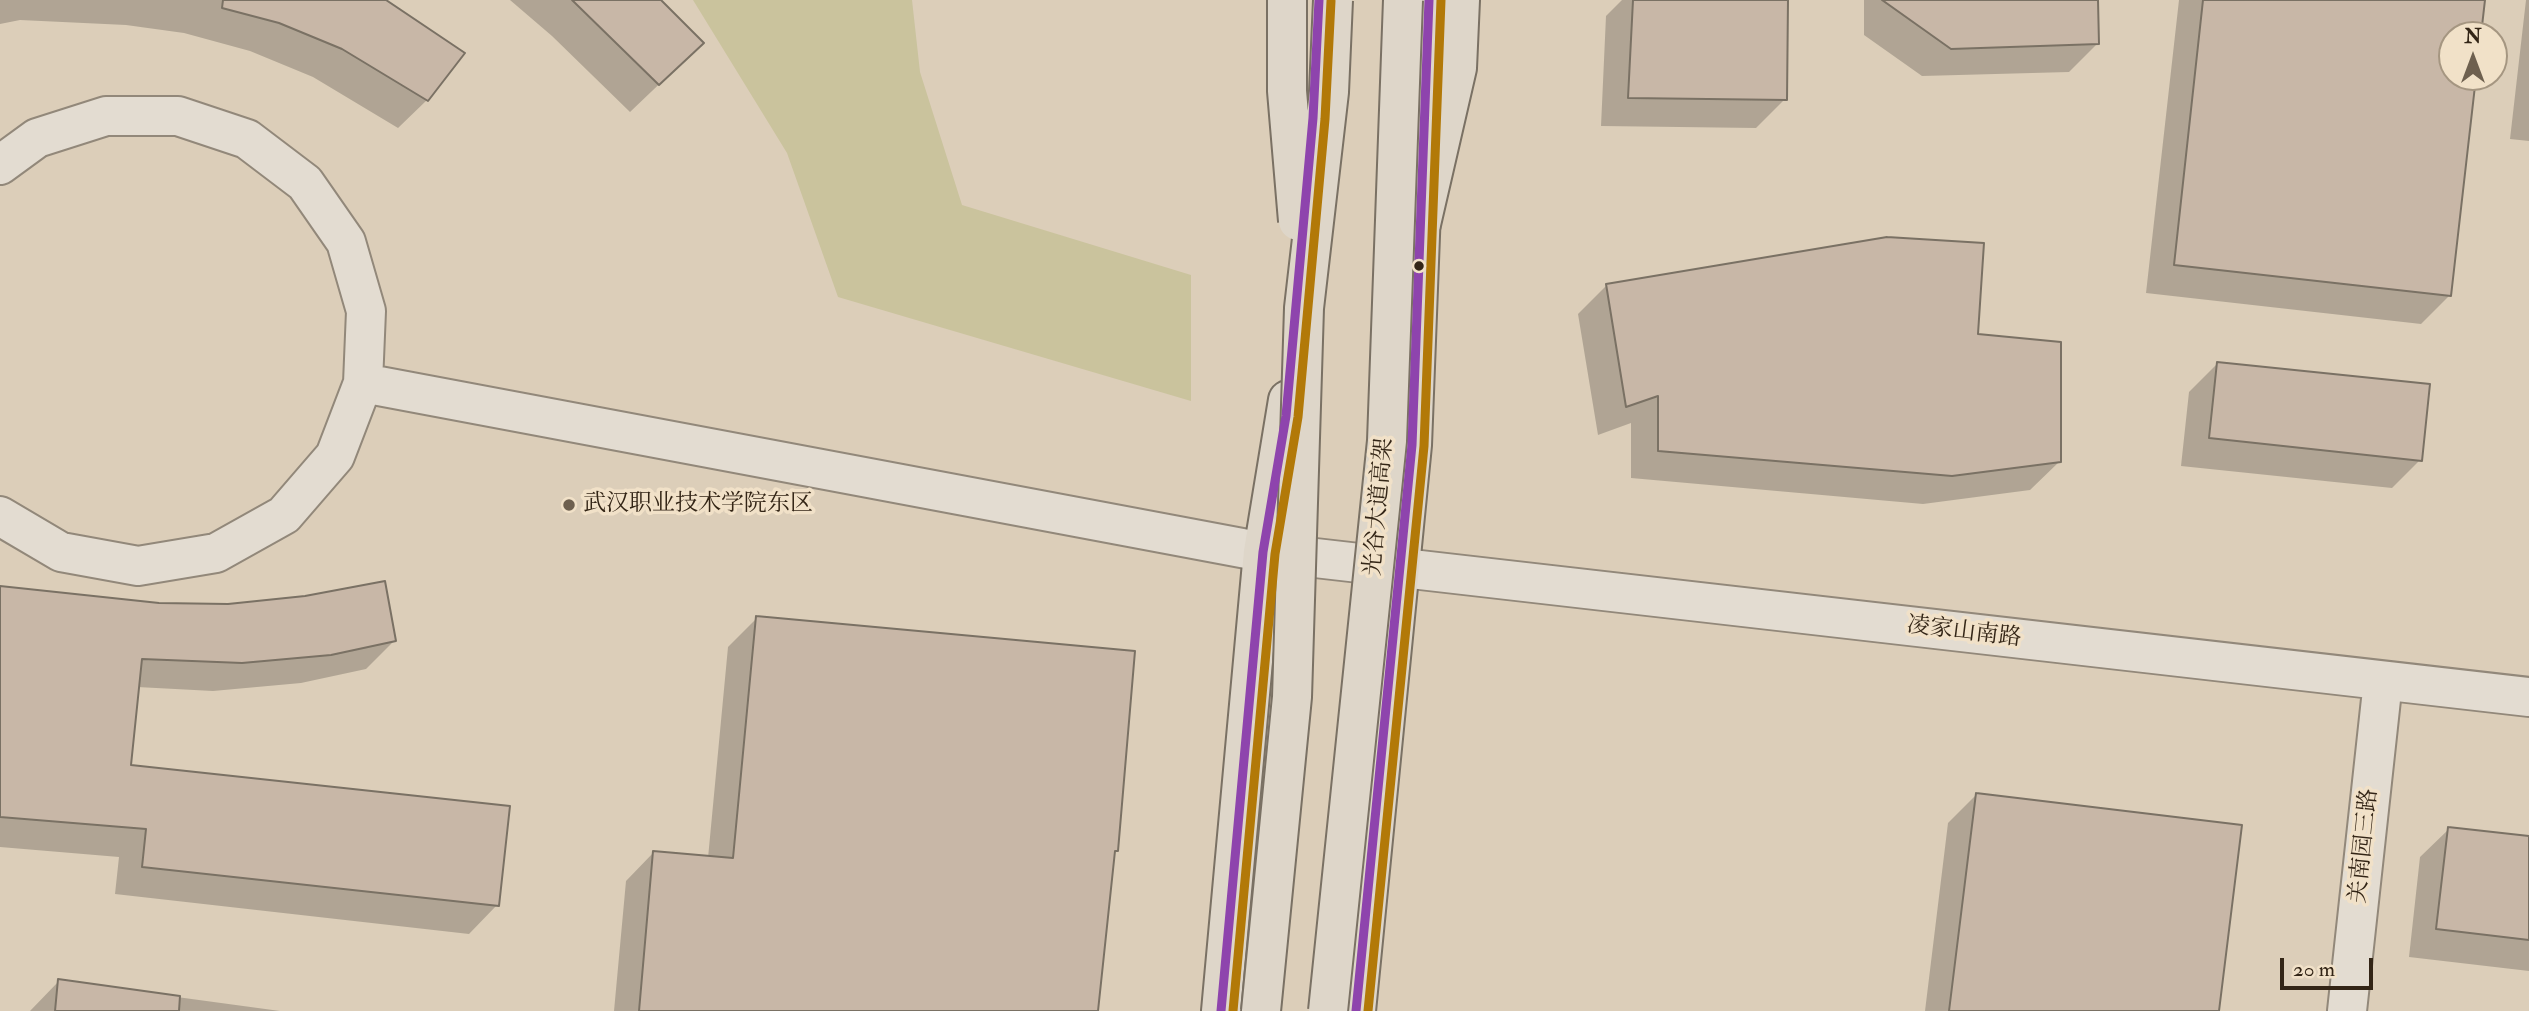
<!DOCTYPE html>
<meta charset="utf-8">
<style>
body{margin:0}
#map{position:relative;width:2529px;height:1011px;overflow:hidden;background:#dcceb9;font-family:"IM FELL Double Pica",serif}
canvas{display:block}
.north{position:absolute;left:2438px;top:21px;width:70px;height:70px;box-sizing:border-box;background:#f1e1c8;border:2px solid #a59681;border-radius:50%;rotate:0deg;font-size:19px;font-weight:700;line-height:28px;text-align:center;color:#332516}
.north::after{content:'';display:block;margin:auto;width:24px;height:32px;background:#6e604f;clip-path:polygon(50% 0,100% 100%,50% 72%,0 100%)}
.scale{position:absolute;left:2280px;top:958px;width:93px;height:32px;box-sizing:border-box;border:4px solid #332516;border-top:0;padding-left:9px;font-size:21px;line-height:24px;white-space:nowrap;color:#332516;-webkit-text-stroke:5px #f1e1c8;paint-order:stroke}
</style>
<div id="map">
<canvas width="2529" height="1011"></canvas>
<div class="north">N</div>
<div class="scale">20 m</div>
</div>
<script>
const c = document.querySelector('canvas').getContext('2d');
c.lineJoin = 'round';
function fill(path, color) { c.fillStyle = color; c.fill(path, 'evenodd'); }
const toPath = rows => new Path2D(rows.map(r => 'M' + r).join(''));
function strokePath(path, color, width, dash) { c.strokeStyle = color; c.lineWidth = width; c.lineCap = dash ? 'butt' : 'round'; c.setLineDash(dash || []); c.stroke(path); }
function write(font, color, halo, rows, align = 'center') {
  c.font = font + ' "IM FELL Double Pica","Noto Serif SC",serif'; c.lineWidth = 7; c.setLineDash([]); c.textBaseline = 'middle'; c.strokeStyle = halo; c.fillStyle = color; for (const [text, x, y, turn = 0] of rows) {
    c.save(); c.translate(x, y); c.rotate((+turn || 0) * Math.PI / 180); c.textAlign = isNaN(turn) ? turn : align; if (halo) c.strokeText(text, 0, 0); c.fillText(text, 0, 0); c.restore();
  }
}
fill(toPath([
 [693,0,912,0,920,72,962,205,1191,275,1191,401,838,297,787,153]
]), '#cac39d');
fill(toPath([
 [0,0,382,0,427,100,398,128,313,77,250,51,184,33,126,25,20,20,0,24],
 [510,0,658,0,673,71,630,112,552,36],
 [1622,0,1786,0,1785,99,1756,128,1601,126,1606,16],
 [1864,0,2096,0,2097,44,2069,72,1922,76,1864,35],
 [2179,0,2483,0,2479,35,2452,35,2452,77,2474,77,2450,295,2421,324,2146,293],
 [2526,0,2529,0,2529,141,2510,139],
 [1606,286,2059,462,2030,490,1923,504,1631,478,1631,423,1598,435,1578,314],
 [2217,364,2420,460,2392,488,2181,466,2189,392],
 [0,588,394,641,366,669,301,683,213,691,137,687,129,767,497,905,469,934,115,894,119,857,0,847],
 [757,618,1116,850,1113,854,1097,1011,614,1011,626,881,654,852,708,858,728,647],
 [1976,795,2217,1011,1925,1011,1948,823],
 [2449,829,2529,838,2529,971,2409,957,2420,857],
 [59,981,280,1011,30,1011]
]), '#0003');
const building = toPath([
 [223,0,386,0,465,53,428,101,342,49,279,23,222,8,223,0],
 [572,0,661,0,704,43,659,85,572,0],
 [1633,0,1788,0,1787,100,1628,98,1633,0],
 [1882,0,2098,0,2099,44,1951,49,1882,0],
 [2203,0,2485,0,2481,35,2452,35,2452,77,2476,77,2451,296,2174,265,2203,0],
 [1887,237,1984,243,1978,334,2061,342,2061,462,1952,476,1658,451,1658,396,1626,407,1606,284,1887,237],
 [2217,362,2430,384,2422,461,2209,438,2217,362],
 [385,581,396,641,331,655,242,663,142,659,131,765,510,806,499,906,142,867,146,829,0,817,0,586,159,603,228,604,305,596,385,581],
 [756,616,1135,651,1118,851,1115,851,1098,1011,639,1011,653,851,733,858,756,616],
 [1976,793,2242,825,2219,1011,1949,1011,1976,793],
 [2448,827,2529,836,2529,940,2436,929,2448,827],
 [58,979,180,996,179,1011,55,1011,58,979]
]);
fill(building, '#c8b7a7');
strokePath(building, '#7a7164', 2);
const minor = toPath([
 [0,165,37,138,106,116,178,116,247,139,305,183,346,242,366,311,363,383,335,456,284,515,216,553,138,566,61,552,0,516],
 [363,383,1263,552,2529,697],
 [2347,1011,2383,681]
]);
const major = toPath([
 [1221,1011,1263,552,1288,400],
 [1356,1011,1412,445,1429,0]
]);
const highway = toPath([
 [1421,224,1457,68,1460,0]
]);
strokePath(minor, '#92887a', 42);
strokePath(major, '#7a7164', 42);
strokePath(highway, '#7a7164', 42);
strokePath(minor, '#e3dcd1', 38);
strokePath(major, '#ded6c9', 38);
strokePath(highway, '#ded6c9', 38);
const highwayBridge = toPath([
 [1287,0,1287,91,1298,221],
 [1261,1011,1292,697,1304,308,1329,92,1333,0],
 [1328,1011,1387,441,1403,0]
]);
strokePath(highwayBridge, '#7a7164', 42, []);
strokePath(highwayBridge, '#ded6c9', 38);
strokePath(toPath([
 [1221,1011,1263,552,1286,416,1313,118,1319,0],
 [1356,1011,1412,445,1429,0]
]), '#8e44ad', 9);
strokePath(toPath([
 [1233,1011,1275,554,1298,417,1325,119,1331,1],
 [1368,1011,1424,446,1441,0]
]), '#b27908', 9);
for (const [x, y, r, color] of [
 [1419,266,6,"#332516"],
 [569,505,7,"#6e604f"]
]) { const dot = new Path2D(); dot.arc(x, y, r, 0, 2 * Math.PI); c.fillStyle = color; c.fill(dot); strokePath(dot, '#f1e1c8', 2.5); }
write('23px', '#332516', '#f1e1c8', [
 ["武汉职业技术学院东区",583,505]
], 'left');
write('23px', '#332516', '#f1e1c8', [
 ["光谷大道高架",1380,507,-85],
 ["凌家山南路",1964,633,7],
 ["关南园三路",2365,846,-84]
]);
</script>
